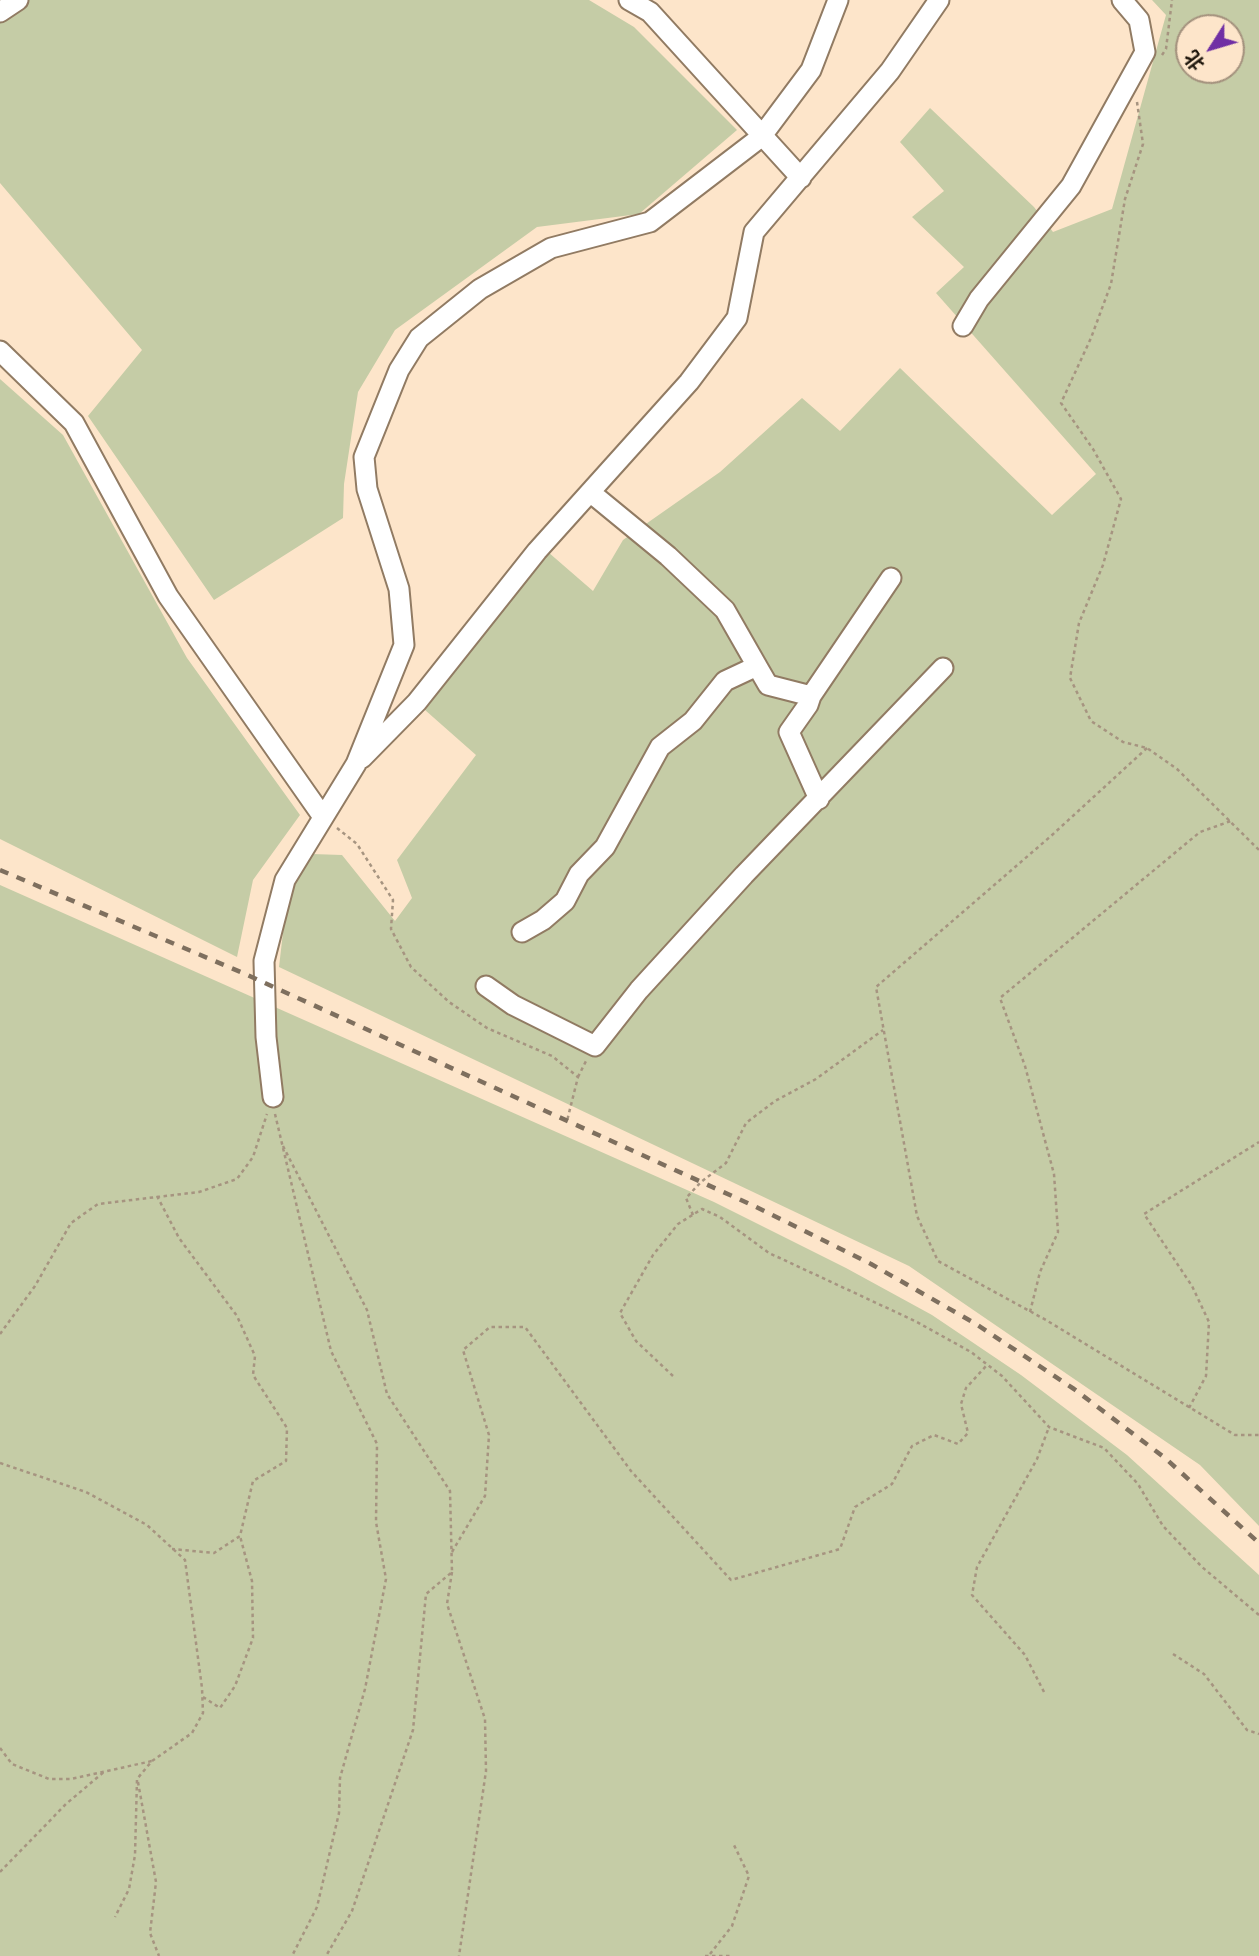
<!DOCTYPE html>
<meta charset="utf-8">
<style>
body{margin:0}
#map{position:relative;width:1259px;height:1956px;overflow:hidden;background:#fde5ca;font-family:"Fira Sans Condensed","Noto Sans SC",sans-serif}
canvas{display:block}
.north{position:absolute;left:1175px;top:14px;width:70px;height:70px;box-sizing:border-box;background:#fde5ca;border:2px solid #a3917d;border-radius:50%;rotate:233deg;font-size:19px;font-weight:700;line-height:28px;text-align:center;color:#1b1309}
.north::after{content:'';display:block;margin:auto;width:24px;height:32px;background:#702fa4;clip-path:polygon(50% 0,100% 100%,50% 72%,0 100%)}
</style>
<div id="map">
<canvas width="1259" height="1956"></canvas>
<div class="north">北</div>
</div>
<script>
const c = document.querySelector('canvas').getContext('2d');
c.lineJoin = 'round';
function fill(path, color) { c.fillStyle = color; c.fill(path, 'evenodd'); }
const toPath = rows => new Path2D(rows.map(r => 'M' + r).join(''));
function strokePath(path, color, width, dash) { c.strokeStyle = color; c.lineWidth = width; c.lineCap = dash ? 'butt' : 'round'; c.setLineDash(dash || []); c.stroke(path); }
fill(toPath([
 [0,0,589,0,634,27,737,130,639,214,537,227,395,330,358,392,344,484,343,518,214,600,88,416,142,350,0,183],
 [1152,0,1259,0,1259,1526,1200,1465,909,1266,279,967,287,898,312,854,342,855,395,921,412,898,397,860,476,755,425,710,548,552,593,591,623,540,720,472,802,398,840,431,900,368,1052,515,1096,474,936,293,964,267,912,217,944,191,900,142,930,108,1034,207,1053,232,1112,209,1166,15],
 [1189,28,1231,28,1231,70,1189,70],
 [0,379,63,435,187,658,300,815,253,880,237,957,0,839],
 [0,885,714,1202,846,1268,932,1315,1021,1375,1127,1455,1259,1575,1259,1956,0,1956]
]), '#c5cca6');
const minor = toPath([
 [629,0,650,12,801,178],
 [0,12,18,0],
 [963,326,979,299,1071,186,1145,52,1139,20,1122,0],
 [0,351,74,423,168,596,323,817],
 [757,666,768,685,811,696,808,705,789,732,819,799],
 [811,696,891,578],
 [362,758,417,702,537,551,689,382,737,318,754,232,890,71,939,0],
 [522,932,543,920,565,901,579,874,605,847,660,747,693,721,725,681,757,666,725,610,668,556,590,492],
 [486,986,513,1005,595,1046,639,990,744,875,943,668],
 [273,1097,266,1037,264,961,285,880,356,764,404,645,399,589,367,489,364,457,399,370,419,338,480,289,551,248,650,222,761,137,811,70,838,0]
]);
strokePath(minor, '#917b63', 23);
strokePath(toPath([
 [1162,55,1166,49,1172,0],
 [1137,102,1143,144,1125,199,1111,284,1091,338,1061,403,1093,449,1121,499,1103,565,1079,623,1070,678,1091,721,1123,742,1147,748,1177,769,1259,850],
 [1147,748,1051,836,876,987,917,1216,938,1261,1046,1320,1235,1435,1259,1435],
 [337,828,357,844,393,900,391,929,411,967,449,1002,487,1028,552,1056,578,1077,567,1121],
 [578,1077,586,1061],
 [275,1114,331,1351,377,1444,376,1522,386,1579,365,1689,340,1778,339,1813,317,1907,292,1956],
 [283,1146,367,1310,387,1394,450,1491,452,1572,426,1594,413,1730,352,1911,326,1956],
 [157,1196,179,1238,237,1316,255,1356,253,1375,287,1428,286,1461,253,1481,240,1536,214,1553,172,1549],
 [693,1215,686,1198,701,1182,726,1163,746,1123,775,1101,816,1079,883,1030],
 [1030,1312,1040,1272,1058,1232,1054,1174,1025,1066,1000,998,1200,832,1231,821],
 [0,1334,35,1286,71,1223,98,1204,199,1192,237,1179,253,1157,267,1114],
 [673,1376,636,1341,620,1313,653,1255,678,1224,702,1209,720,1217,769,1253,915,1321,971,1352,1002,1376,1049,1427,1104,1448,1138,1484,1163,1526,1202,1567,1259,1615],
 [1189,1408,1206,1376,1209,1322,1192,1286,1144,1214,1259,1142],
 [0,1463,86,1492,147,1525,185,1560,202,1688,203,1713,192,1733,152,1761,137,1779,135,1855,129,1889,115,1917],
 [452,1552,485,1496,489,1435,463,1350,490,1327,525,1327,631,1471,731,1580,840,1549,855,1507,892,1484,912,1446,934,1435,958,1444,968,1433,961,1404,966,1388,987,1365],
 [452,1572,447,1604,485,1719,486,1771,459,1956],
 [1173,1654,1204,1674,1247,1730,1259,1734],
 [1044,1692,1025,1655,972,1595,977,1567,1037,1459,1049,1427],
 [203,1697,220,1708,235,1686,253,1638,252,1581,240,1536],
 [0,1748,12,1764,49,1779,71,1779,152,1761],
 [138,1782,156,1882,150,1933,159,1956],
 [0,1872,66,1804,105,1771],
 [710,1954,732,1926,749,1876,733,1843],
 [705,1956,733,1956]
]), '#a69480', 2.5, [3.5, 3.5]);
strokePath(minor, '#fff', 19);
strokePath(toPath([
 [0,870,243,973,754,1206,871,1264,976,1324,1074,1389,1165,1458,1259,1543]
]), '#7e6f5e', 4.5, [9, 9]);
</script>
